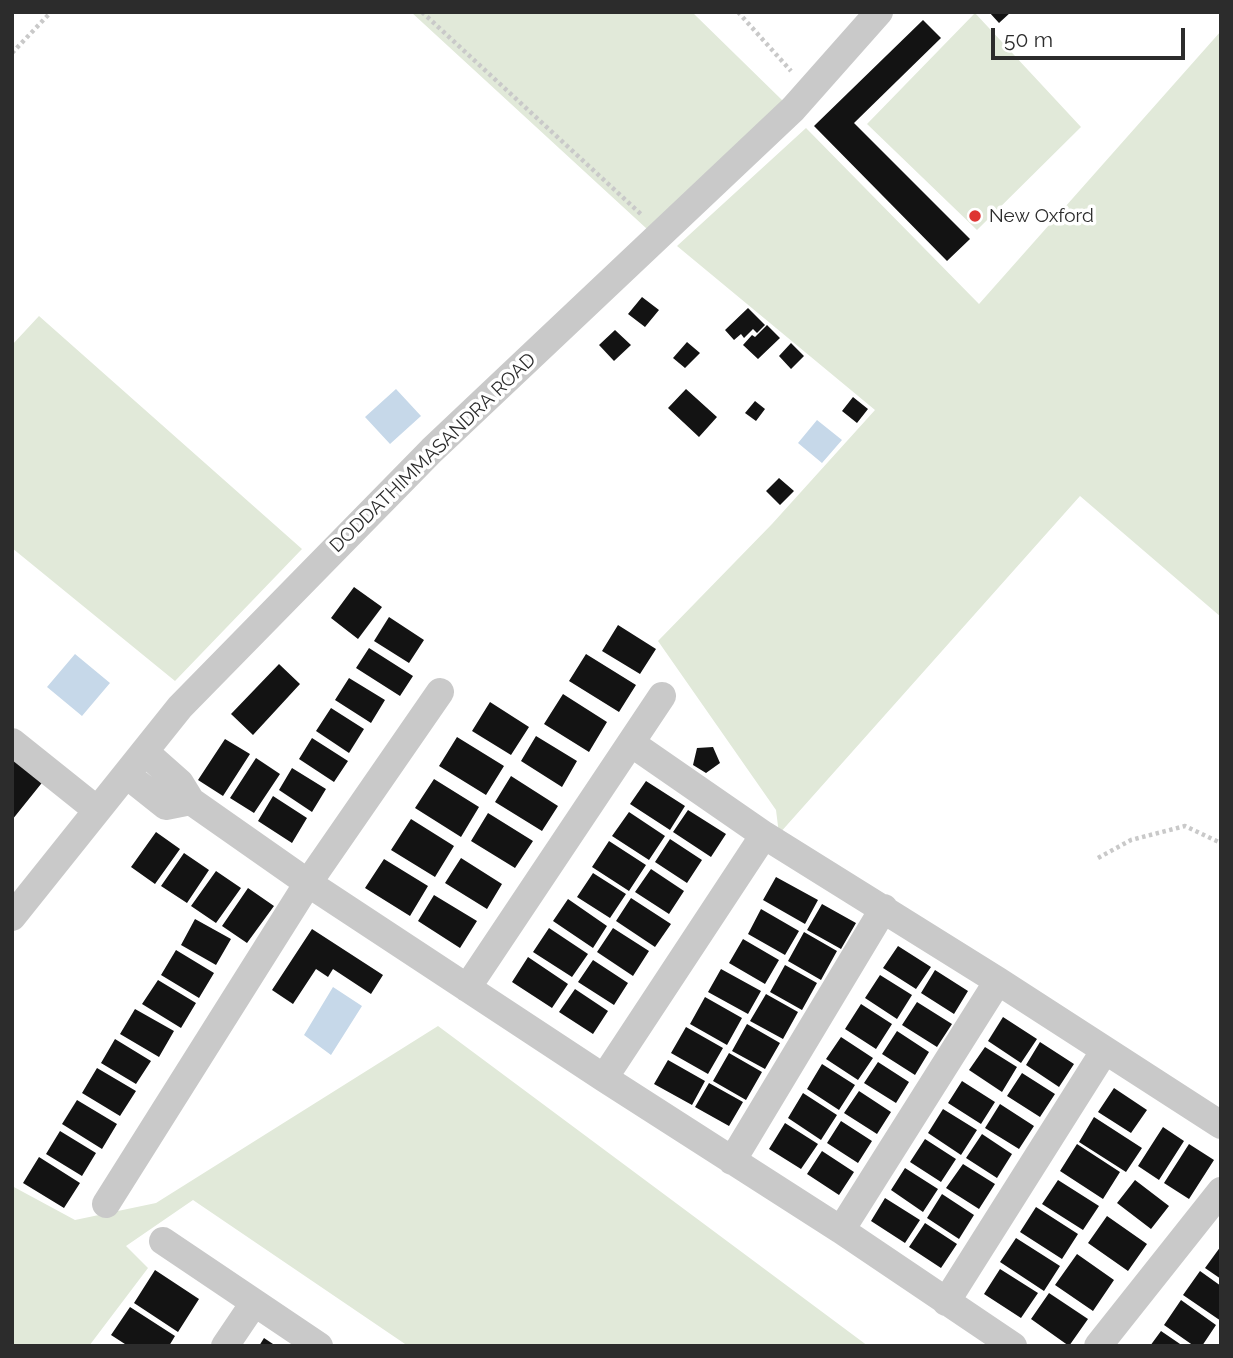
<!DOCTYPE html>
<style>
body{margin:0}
#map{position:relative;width:1233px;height:1358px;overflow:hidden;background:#fff;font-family:Raleway,sans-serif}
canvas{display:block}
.frame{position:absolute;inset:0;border:14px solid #2c2c2c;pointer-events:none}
.scale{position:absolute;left:991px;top:28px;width:194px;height:32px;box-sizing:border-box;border:4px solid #2c2c2c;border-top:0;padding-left:9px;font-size:21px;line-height:24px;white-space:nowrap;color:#2c2c2c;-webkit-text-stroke:5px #fff;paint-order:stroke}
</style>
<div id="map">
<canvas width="1233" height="1358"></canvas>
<div class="frame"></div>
<div class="scale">50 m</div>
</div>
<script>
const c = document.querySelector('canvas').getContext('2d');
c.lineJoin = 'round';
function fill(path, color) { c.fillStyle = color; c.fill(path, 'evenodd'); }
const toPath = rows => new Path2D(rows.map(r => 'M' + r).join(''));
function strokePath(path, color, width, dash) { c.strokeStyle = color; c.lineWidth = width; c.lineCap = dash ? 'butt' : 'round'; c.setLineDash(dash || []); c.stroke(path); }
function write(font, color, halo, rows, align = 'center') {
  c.font = font + ' Raleway,sans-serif'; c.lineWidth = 7; c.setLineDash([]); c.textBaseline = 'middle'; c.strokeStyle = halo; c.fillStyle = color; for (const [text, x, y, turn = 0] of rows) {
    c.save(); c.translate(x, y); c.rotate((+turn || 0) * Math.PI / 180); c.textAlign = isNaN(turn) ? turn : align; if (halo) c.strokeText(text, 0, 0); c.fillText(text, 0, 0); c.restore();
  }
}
fill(toPath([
 [411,12,692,12,783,101,647,229],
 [975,13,1081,127,977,230,867,124],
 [1221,31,1221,617,1080,496,779,834,776,810,658,641,772,524,875,410,677,246,806,128,979,304],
 [39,316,302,549,175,681,12,548,12,345],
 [438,1026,868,1346,408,1346,193,1200,126,1246,148,1268,89,1346,12,1346,12,1186,75,1220,156,1203]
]), '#e1e9d9');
fill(toPath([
 [396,389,421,416,390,444,365,417],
 [817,420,842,440,822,463,798,443],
 [75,654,110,683,82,716,47,687],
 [333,987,362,1006,331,1055,304,1035]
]), '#c6d8e9');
fill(toPath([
 [989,12,1011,12,999,23],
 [923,20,941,38,854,123,970,239,947,261,814,126],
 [642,297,659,310,645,327,628,314],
 [748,308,765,325,757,333,753,329,744,338,741,334,734,340,725,330],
 [767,325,780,338,758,359,743,345,752,335,755,337],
 [615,330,631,345,614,361,599,345],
 [687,342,700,353,685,368,673,358],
 [791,343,804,356,791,369,779,356],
 [686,389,717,417,699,437,668,408],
 [853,397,868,409,857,423,842,411],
 [755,401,765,409,756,421,745,413],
 [779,478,794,491,780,505,766,491],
 [354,587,382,607,358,639,331,618],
 [389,617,424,640,409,663,374,641],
 [618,625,656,649,640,674,602,651],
 [369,648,413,676,400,696,356,668],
 [586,654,636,685,619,712,569,681],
 [279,664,300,684,253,735,231,714],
 [349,678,385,700,371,723,335,700],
 [563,694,607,722,589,752,544,724],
 [490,702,529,727,511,755,472,731],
 [331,708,364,729,349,753,316,731],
 [536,736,577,761,562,787,521,761],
 [457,737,504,766,486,795,439,766],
 [312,738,348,761,334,782,299,759],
 [225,739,250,754,223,796,198,780],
 [713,747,720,763,706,773,693,765,697,748],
 [12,753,45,779,12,820],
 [256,758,280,774,254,813,230,798],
 [292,768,326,789,312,812,279,790],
 [511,776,558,806,542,831,495,802],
 [434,779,479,807,461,837,415,808],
 [646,781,685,806,670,830,630,804],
 [273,796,307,818,292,843,258,821],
 [688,810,726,834,711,857,673,832],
 [629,812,665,836,649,860,612,836],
 [488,813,533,841,515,868,471,841],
 [411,819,454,846,435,877,391,850],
 [156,832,180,849,155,884,131,867],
 [670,839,702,860,687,883,655,862],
 [609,841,646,865,629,891,592,867],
 [184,853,209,870,187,903,161,886],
 [461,858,502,884,487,909,445,883],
 [384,859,428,886,410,916,365,888],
 [651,869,684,891,669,914,635,892],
 [216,871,241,888,216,923,191,906],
 [593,873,626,894,610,918,577,897],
 [776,877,818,900,805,924,763,900],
 [248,888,274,906,247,943,222,926],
 [434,895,477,921,460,948,418,921],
 [631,898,671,924,655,947,616,921],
 [568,899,607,926,593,948,553,921],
 [822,904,856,923,841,949,807,930],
 [761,909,799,931,785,955,748,934],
 [195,919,231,939,216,965,181,945],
 [549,928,588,954,572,977,533,952],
 [613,928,649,951,633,976,597,952],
 [312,929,383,975,371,994,333,969,328,977,316,969,293,1004,272,990],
 [804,932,837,951,821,980,788,961],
 [743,939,779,960,765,984,729,963],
 [898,946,931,967,916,989,883,968],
 [176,950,214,973,199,998,161,975],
 [528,957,568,984,552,1008,512,982],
 [593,960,628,983,614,1005,578,982],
 [785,965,817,983,802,1010,770,992],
 [721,969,761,991,748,1014,708,992],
 [935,970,968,991,954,1014,921,993],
 [880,975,912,995,897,1019,865,998],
 [158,980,196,1003,181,1028,142,1004],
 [575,989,608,1011,593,1034,559,1012],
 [766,994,798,1012,783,1039,750,1021],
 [705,997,742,1018,727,1045,690,1024],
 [917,1002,952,1024,937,1047,902,1025],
 [861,1004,892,1024,876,1049,845,1029],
 [135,1009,174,1031,159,1057,120,1034],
 [1003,1017,1037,1039,1021,1063,988,1041],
 [747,1024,780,1043,765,1069,732,1051],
 [686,1027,723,1048,708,1074,671,1053],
 [897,1031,929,1052,915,1075,882,1054],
 [841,1037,873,1058,858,1080,826,1059],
 [115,1039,151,1061,136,1084,101,1063],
 [1040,1042,1074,1064,1059,1087,1026,1065],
 [985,1047,1017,1067,1002,1092,969,1070],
 [729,1053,762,1072,746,1100,713,1081],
 [668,1060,705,1081,692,1105,654,1084],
 [878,1062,909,1082,896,1103,864,1083],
 [822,1064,855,1085,839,1110,807,1089],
 [97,1068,136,1091,120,1116,82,1093],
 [1022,1073,1055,1094,1040,1117,1007,1096],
 [962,1081,995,1102,981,1124,948,1103],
 [709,1083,743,1102,729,1126,695,1107],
 [1114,1088,1147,1110,1131,1133,1098,1112],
 [859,1091,891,1112,877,1134,844,1113],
 [803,1093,837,1115,821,1140,788,1118],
 [77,1100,117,1124,102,1149,62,1124],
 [1000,1104,1034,1126,1019,1149,985,1128],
 [943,1109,977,1130,961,1155,928,1133],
 [1094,1117,1142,1148,1126,1172,1079,1142],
 [841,1121,872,1141,858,1163,827,1143],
 [785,1123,818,1144,801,1169,769,1149],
 [1163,1127,1184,1141,1159,1180,1138,1166],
 [60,1131,96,1153,82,1176,46,1154],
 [982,1134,1012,1154,997,1178,966,1158],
 [925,1139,956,1159,941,1182,910,1162],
 [1077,1144,1120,1172,1103,1199,1060,1171],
 [1189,1144,1214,1160,1189,1199,1164,1183],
 [822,1151,854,1172,839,1195,807,1174],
 [39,1157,80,1183,64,1208,23,1183],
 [963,1164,995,1184,979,1209,946,1188],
 [905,1168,938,1189,923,1212,891,1190],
 [1058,1180,1099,1206,1083,1230,1042,1204],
 [1135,1180,1169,1206,1151,1229,1117,1203],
 [942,1194,974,1215,959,1239,927,1218],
 [885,1198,920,1220,905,1243,871,1221],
 [1036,1207,1078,1234,1062,1259,1020,1232],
 [1107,1216,1147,1244,1128,1271,1088,1243],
 [925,1223,957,1244,941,1268,909,1247],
 [1016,1238,1060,1266,1044,1291,1000,1262],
 [1221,1246,1221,1279,1205,1268],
 [1077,1254,1114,1280,1093,1311,1055,1285],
 [1000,1269,1038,1293,1021,1318,984,1294],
 [155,1270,199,1299,178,1332,134,1303],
 [1200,1271,1221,1286,1221,1321,1183,1295],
 [1049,1293,1088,1319,1069,1346,1031,1319],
 [1181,1300,1216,1325,1202,1346,1194,1346,1164,1325],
 [130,1307,175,1336,169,1346,128,1346,111,1335],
 [1161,1331,1183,1346,1150,1346],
 [264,1338,276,1346,259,1346]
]), '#131313');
strokePath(toPath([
 [422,12,643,216],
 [738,12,791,71],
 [12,53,51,12],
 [1098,858,1131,840,1185,826,1221,843]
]), '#c9c9c9', 4.5, [3.5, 3.5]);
strokePath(toPath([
 [12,742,97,810],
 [631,743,764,835,998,981,1221,1125],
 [145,752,180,783,191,801,308,883,604,1078,841,1230,1013,1346],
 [127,775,166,806,191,801],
 [12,917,180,707,432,450,793,109,879,12],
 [467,988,662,696],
 [604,1078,764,835],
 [732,1161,884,908],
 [106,1204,308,883,440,692],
 [841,1230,998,981],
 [163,1241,319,1346],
 [946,1302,1105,1050],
 [225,1346,254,1303],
 [1098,1346,1221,1191]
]), '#c9c9c9', 28);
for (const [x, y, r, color] of [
 [975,216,7,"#de3532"]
]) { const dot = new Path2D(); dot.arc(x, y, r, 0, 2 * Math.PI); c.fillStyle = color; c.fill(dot); strokePath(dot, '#fff', 2.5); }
write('19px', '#2c2c2c', '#fff', [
 ["New Oxford",989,216]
], 'left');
write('19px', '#2c2c2c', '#fff', [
 ["DODDATHIMMASANDRA ROAD",433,453,-44]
]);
</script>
